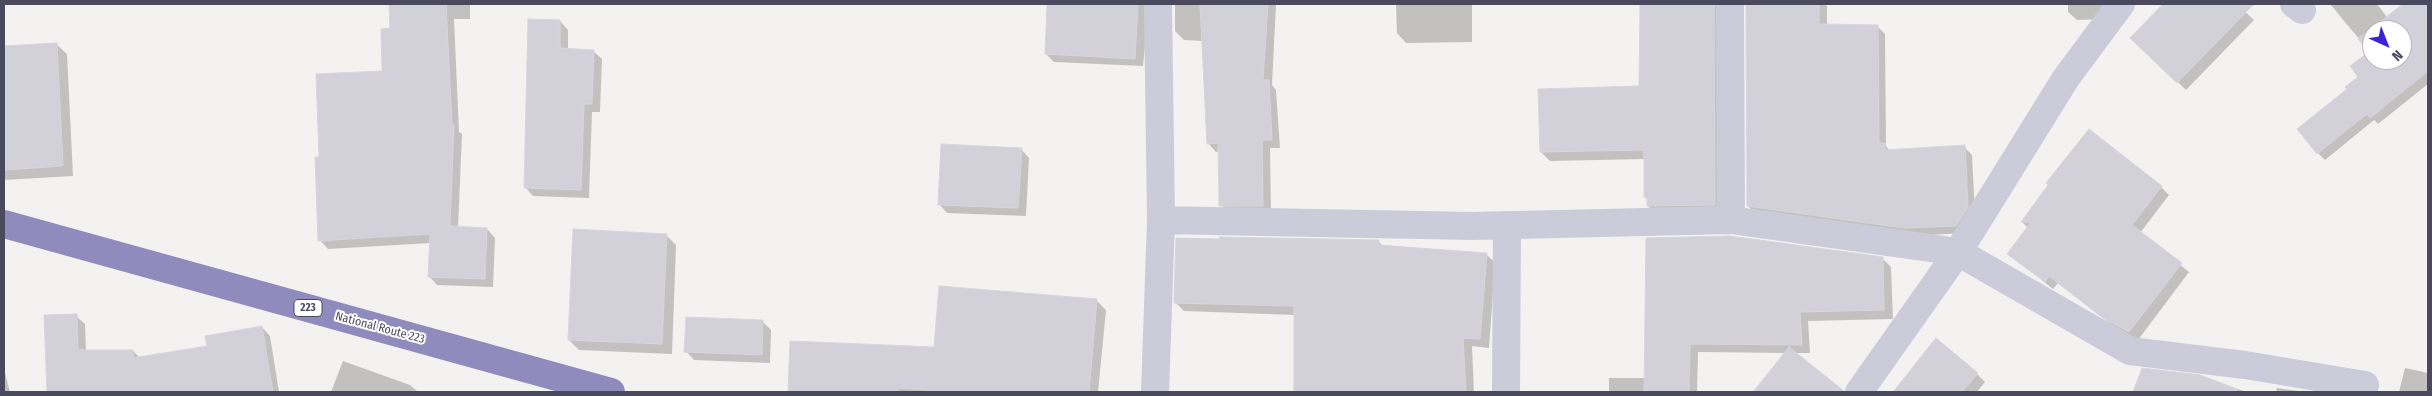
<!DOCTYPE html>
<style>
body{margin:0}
#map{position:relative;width:2432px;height:396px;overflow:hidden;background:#f3f2f1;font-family:"Fira Sans Condensed",sans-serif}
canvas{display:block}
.frame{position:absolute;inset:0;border:5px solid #4a495d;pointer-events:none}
.north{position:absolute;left:2362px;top:20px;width:50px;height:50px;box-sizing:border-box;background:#fff;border:1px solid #b7b6be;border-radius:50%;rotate:136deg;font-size:14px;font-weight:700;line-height:20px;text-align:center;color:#4a495d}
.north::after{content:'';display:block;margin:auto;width:18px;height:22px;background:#3d22db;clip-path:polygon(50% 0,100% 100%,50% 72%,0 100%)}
</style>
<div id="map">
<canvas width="2432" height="396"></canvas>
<div class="frame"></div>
<div class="north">N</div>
</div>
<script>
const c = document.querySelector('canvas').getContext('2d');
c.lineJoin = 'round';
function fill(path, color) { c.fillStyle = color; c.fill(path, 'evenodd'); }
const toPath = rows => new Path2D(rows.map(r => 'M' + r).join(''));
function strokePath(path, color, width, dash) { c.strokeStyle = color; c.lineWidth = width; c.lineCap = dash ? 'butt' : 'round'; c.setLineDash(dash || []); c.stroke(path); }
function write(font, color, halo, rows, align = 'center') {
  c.font = font + ' "Fira Sans Condensed",sans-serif'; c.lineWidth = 4; c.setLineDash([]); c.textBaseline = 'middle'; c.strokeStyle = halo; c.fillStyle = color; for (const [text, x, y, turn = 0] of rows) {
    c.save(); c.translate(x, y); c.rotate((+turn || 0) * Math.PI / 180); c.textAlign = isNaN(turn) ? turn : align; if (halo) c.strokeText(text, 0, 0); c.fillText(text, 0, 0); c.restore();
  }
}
fill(toPath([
 [391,4,470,4,470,19,454,19,459,132,462,134,458,228,487,229,495,238,493,287,437,285,429,276,431,243,328,249,320,240,320,158,384,72,391,29],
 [1049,4,1149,4,1143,66,1054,62,1046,54],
 [1175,4,1276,4,1272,85,1276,90,1280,148,1270,148,1271,214,1229,213,1221,205,1220,151,1216,152,1208,143,1203,41,1184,40,1175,31],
 [1396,4,1472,4,1472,42,1406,43,1397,33],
 [1642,4,1718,4,1724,214,1657,215,1648,206,1648,200,1645,197,1645,159,1550,161,1541,152,1641,87],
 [1746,4,1824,4,1827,6,1827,25,1877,26,1885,34,1886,146,1890,151,1964,147,1972,155,1975,215,1964,233,1912,236,1756,214,1748,206],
 [2068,4,2117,4,2105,19,2077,20,2068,12],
 [2165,4,2237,4,2254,20,2186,90,2132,38],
 [2330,4,2377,4,2387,17,2406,15,2428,43,2428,84,2378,124,2374,120,2325,160,2318,153,2348,89,2360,77,2370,52],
 [2372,30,2402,30,2402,60,2372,60],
 [560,21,568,30,568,50,593,51,602,59,600,112,592,112,589,198,533,196,525,187],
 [56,44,67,54,73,176,4,180,4,47],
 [1021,149,1029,158,1026,216,947,213,939,204],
 [2050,185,2161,187,2169,195,2140,233,2189,272,2138,340,2113,326,2058,283,2053,289,2009,254,2028,228,2022,222],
 [666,235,676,245,672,354,579,350,569,340],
 [1648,239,1882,258,1891,267,1893,319,1808,321,1810,353,1794,353,1836,388,1833,392,1754,392,1786,353,1698,352,1697,392,1609,392,1609,378,1645,378],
 [1378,241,1384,247,1486,254,1495,263,1489,348,1472,346,1474,392,1295,392,1295,315,1184,311,1175,302],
 [1096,300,1106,310,1098,392,789,392,792,342,935,349],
 [45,316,76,316,85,324,86,351,133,351,140,358,208,347,262,327,270,336,279,392,48,392],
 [763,322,771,330,770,363,694,360,686,351],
 [343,361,410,385,418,392,331,392],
 [2405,368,2428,373,2428,392,2399,392],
 [4,369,10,392,4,392],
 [2143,370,2200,377,2247,392,2135,392],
 [1977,374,1985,382,1977,392,1909,392,1901,384],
 [2277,388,2306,392,2276,392]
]), '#0003');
const building = toPath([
 [389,4,446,4,452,125,454,125,450,226,487,228,485,279,428,277,430,234,318,241,315,157,319,157,316,74,382,71,381,29,390,28,389,4],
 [1047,4,1138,4,1135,59,1045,54,1047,4],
 [1200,4,1268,4,1263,80,1269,80,1272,140,1262,140,1263,206,1219,206,1218,143,1207,144,1200,4],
 [1640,4,1714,4,1715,205,1647,206,1647,197,1644,197,1644,150,1540,152,1538,89,1639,86,1640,4],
 [1746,4,1819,4,1819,24,1878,25,1879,143,1885,143,1885,150,1965,145,1968,207,1956,226,1903,228,1747,206,1746,4],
 [2163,4,2254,4,2177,83,2130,38,2163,4],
 [2403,4,2428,4,2428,71,2370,118,2367,114,2317,154,2297,129,2347,89,2345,87,2358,77,2350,66,2369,52,2358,39,2403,4],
 [2372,30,2402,30,2402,60,2372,60,2372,30],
 [528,19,560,20,560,48,594,50,592,104,584,104,581,190,524,188,528,19],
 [57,43,63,166,4,170,4,46,57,43],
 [2089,129,2162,186,2132,225,2182,263,2129,332,2103,318,2049,276,2045,282,2007,254,2031,222,2021,222,2048,185,2046,183,2089,129],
 [941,144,1022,148,1018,208,938,205,941,144],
 [573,229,667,234,662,344,568,340,573,229],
 [1730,236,1883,257,1884,310,1800,312,1802,345,1690,344,1689,392,1644,392,1646,238,1730,236],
 [1220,237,1379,240,1379,245,1487,253,1480,339,1463,338,1466,392,1294,392,1294,306,1174,303,1176,238,1220,239,1220,237],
 [939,286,1097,299,1089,392,955,392,898,388,898,392,788,392,790,341,934,347,939,286],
 [77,314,78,350,133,350,133,358,207,346,205,336,262,326,273,392,47,392,44,315,77,314],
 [686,317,763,320,762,355,684,352,686,317],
 [1936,338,1978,373,1962,392,1893,392,1936,338],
 [1789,347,1844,391,1844,392,1753,392,1789,347],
 [2142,368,2200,375,2237,389,2236,392,2133,392,2142,368]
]);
fill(building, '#d2d0d8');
strokePath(building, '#d7d5dc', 1);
strokePath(toPath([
 [1730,4,1731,220],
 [2294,4,2302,10],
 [1161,220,1472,226,1731,220,1958,252,2130,351,2245,365,2365,385],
 [1155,392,1161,220,1158,4],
 [1506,392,1507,225],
 [1859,392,1958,252,2066,78,2121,4]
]), '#cccbd9', 28);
strokePath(toPath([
 [4,224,611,392]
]), '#908bbd', 28);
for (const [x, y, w] of [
 [308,308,28]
]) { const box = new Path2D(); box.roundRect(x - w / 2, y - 8.5, w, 17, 4); c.fillStyle = '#fff'; c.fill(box); strokePath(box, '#4a495d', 1); }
write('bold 11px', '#4a495d', null, [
 ["223",308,308]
]);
write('12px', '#4a495d', '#fff', [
 ["National Route 223",380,328,15]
]);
</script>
